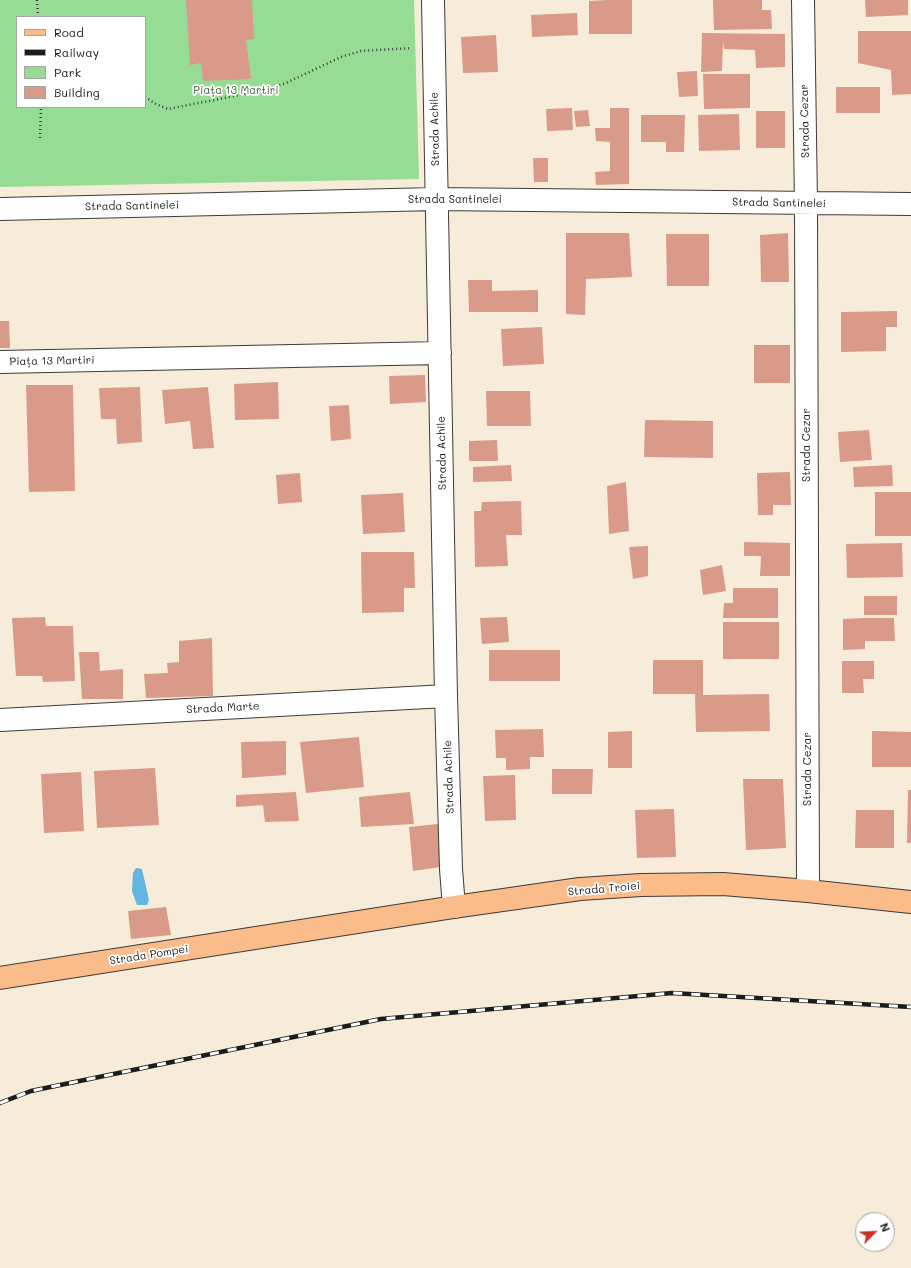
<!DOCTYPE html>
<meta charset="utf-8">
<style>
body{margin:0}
#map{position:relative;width:911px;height:1268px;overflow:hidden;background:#f7ecd9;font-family:Mali,sans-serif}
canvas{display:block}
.legend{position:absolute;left:16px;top:16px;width:130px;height:92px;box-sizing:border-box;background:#fff;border:1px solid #a4a4a4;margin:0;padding:5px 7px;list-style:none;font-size:12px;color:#1c1c1c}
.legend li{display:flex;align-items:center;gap:8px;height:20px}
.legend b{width:20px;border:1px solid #a4a4a4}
.north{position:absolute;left:855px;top:1212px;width:40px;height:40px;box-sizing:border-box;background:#fff;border:1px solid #a4a4a4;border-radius:50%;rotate:66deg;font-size:11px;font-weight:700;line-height:16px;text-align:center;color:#1c1c1c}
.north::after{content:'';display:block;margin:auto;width:14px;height:18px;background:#c8321e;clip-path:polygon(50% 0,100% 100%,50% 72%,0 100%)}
</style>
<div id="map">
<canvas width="911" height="1268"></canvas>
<ul class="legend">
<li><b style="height:5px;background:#f9bc8a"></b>Road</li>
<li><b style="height:5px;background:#1c1c1c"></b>Railway</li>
<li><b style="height:11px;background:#96dc95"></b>Park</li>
<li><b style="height:11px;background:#da9a89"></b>Building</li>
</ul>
<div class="north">N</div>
</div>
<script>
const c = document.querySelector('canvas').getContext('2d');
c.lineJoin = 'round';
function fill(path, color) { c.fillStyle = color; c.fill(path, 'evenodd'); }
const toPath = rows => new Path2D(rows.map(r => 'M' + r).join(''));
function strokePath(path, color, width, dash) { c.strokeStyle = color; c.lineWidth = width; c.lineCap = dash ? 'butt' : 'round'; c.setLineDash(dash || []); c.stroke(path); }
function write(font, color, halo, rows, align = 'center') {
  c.font = font + ' Mali,sans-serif'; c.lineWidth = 3.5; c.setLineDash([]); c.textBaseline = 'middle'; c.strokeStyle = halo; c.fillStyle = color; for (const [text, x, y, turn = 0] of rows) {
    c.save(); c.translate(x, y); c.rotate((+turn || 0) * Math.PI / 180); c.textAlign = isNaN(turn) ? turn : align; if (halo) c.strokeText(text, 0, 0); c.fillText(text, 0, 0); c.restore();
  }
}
fill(toPath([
 [0,0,414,0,419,179,0,187],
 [17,17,145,17,145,107,17,107]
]), '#96dc95');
fill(toPath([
 [136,868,142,869,149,900,147,905,137,905,132,891,133,873]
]), '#63b6df');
fill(toPath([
 [186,0,252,0,254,39,246,40,251,79,203,81,201,63,190,65],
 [607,0,632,0,632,34,589,34,589,1],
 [713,0,762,0,762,10,771,10,772,29,714,30],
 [865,0,908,0,908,15,866,17],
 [577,13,578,35,532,37,531,15],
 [858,31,911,31,911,94,892,95,891,70,858,63],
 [702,33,785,34,785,67,756,68,755,50,724,49,723,41,722,71,701,72],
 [496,35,498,72,463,73,461,37],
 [697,71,698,96,679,97,677,72],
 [703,74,750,74,750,108,704,109],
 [836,87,880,87,880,113,836,113],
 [572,108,573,130,547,131,546,109],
 [610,108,629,108,629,184,596,185,595,172,610,171,610,142,596,141,595,128,610,128],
 [588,110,590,126,576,127,574,111],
 [756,111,785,111,785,148,756,148],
 [739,114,740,150,699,151,698,115],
 [641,115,685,115,684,152,666,152,666,142,641,142],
 [533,158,548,158,548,182,534,182],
 [566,233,629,233,632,277,586,279,585,315,566,314],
 [788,233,789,282,761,282,760,235],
 [666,234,709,234,709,286,667,286],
 [468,280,492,280,492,291,538,290,538,312,469,312],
 [897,311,897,327,886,327,886,351,841,352,841,312],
 [0,321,9,321,10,348,0,348],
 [542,327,544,364,503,366,501,329],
 [754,345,790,345,790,383,754,383],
 [425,375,426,402,390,404,389,376],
 [278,382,279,419,235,420,234,384],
 [26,385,73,385,75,491,29,492],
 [140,387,142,442,117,444,116,419,101,419,99,388],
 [208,387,214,448,193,449,190,421,165,424,162,390],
 [486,391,530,391,531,426,487,426],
 [349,405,351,439,331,441,329,406],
 [645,420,713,421,713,458,644,457],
 [869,430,872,460,840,462,838,432],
 [497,440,498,461,469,461,469,441],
 [511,465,512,481,473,482,473,467],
 [892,465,893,486,854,487,853,467],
 [790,472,791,505,773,505,773,515,758,515,757,473],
 [300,473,302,502,278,504,276,475],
 [626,482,629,531,609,534,607,486],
 [875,492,911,492,911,536,875,536],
 [403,493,405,532,363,534,361,495],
 [521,501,522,535,506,535,508,566,475,567,474,511,481,511,482,502],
 [744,542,790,543,790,576,760,576,761,556,744,556],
 [902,543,903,577,847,578,846,544],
 [648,546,648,576,633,579,629,547],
 [361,552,414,552,415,588,404,588,404,612,362,613],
 [722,565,726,591,703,595,700,570],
 [733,588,778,588,778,618,723,618,724,603,733,603],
 [864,596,897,596,897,615,864,615],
 [45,617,46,626,73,626,75,681,43,682,42,676,16,676,12,618],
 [507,617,509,642,482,644,480,618],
 [865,618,894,618,895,641,865,641,865,649,843,650,843,619],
 [723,622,779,622,779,659,723,659],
 [212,638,213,696,146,698,144,674,168,673,167,663,179,662,179,641],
 [489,650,560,650,560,681,489,681],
 [79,652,99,652,100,671,123,669,123,699,82,699],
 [653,660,703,660,703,695,769,694,770,731,696,732,695,694,653,694],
 [842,661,874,661,874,679,863,679,864,693,842,693],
 [543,729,544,757,530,757,530,769,506,770,506,758,496,758,495,730],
 [632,731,632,768,608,768,608,732],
 [872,731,911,732,911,767,872,767],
 [359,737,364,787,306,793,300,742],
 [286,741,286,775,242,778,241,742],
 [155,768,159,825,97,828,94,771],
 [552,769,593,769,592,794,552,794],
 [81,772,84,831,44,833,41,774],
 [515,775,516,820,485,821,483,776],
 [743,779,783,779,786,848,746,850],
 [908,790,911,790,911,843,907,843],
 [296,792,299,821,265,822,263,805,236,807,236,795],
 [410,792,414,824,361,827,359,797],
 [674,809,676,857,637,858,635,810],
 [856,810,894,810,894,848,855,848],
 [438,824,441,867,413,871,409,827],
 [166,907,171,935,131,939,128,911]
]), '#da9a89');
const minor = toPath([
 [433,0,446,696,451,869,454,907],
 [803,0,806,203,808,891],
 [0,209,436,199,911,204],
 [0,362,440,353],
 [0,720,446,696]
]);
const major = toPath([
 [0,978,454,907,580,889,641,885,723,884,808,891,911,902]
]);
strokePath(minor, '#3d3b38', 24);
strokePath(major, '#3d3b38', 24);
strokePath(toPath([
 [37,0,38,17],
 [145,97,156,104,168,109,265,90,286,83,341,57,361,51,412,48],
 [40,138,41,107]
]), '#3d3b38', 2.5, [1, 3]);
strokePath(minor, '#fff', 22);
strokePath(major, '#f9bc8a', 22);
const rail = toPath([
 [0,1103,31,1091,381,1019,672,993,911,1007]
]);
strokePath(rail, '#1c1c1c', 4.5);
strokePath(rail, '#fff', 3, [9]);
write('11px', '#475f46', '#fff', [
 ["Piața 13 Martiri",236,91]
]);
write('11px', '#1c1c1c', '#fff', [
 ["Strada Cezar",805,121,-91],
 ["Strada Achile",435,129,-91],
 ["Strada Santinelei",455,200],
 ["Strada Santinelei",779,203,1],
 ["Strada Santinelei",132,206,-1],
 ["Piața 13 Martiri",52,361,-1],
 ["Strada Cezar",807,445,-90],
 ["Strada Achile",442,453,-91],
 ["Strada Marte",223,708,-3],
 ["Strada Cezar",808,769,-90],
 ["Strada Achile",449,777,-92],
 ["Strada Troiei",604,889,-5],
 ["Strada Pompei",149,955,-9]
]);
</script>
